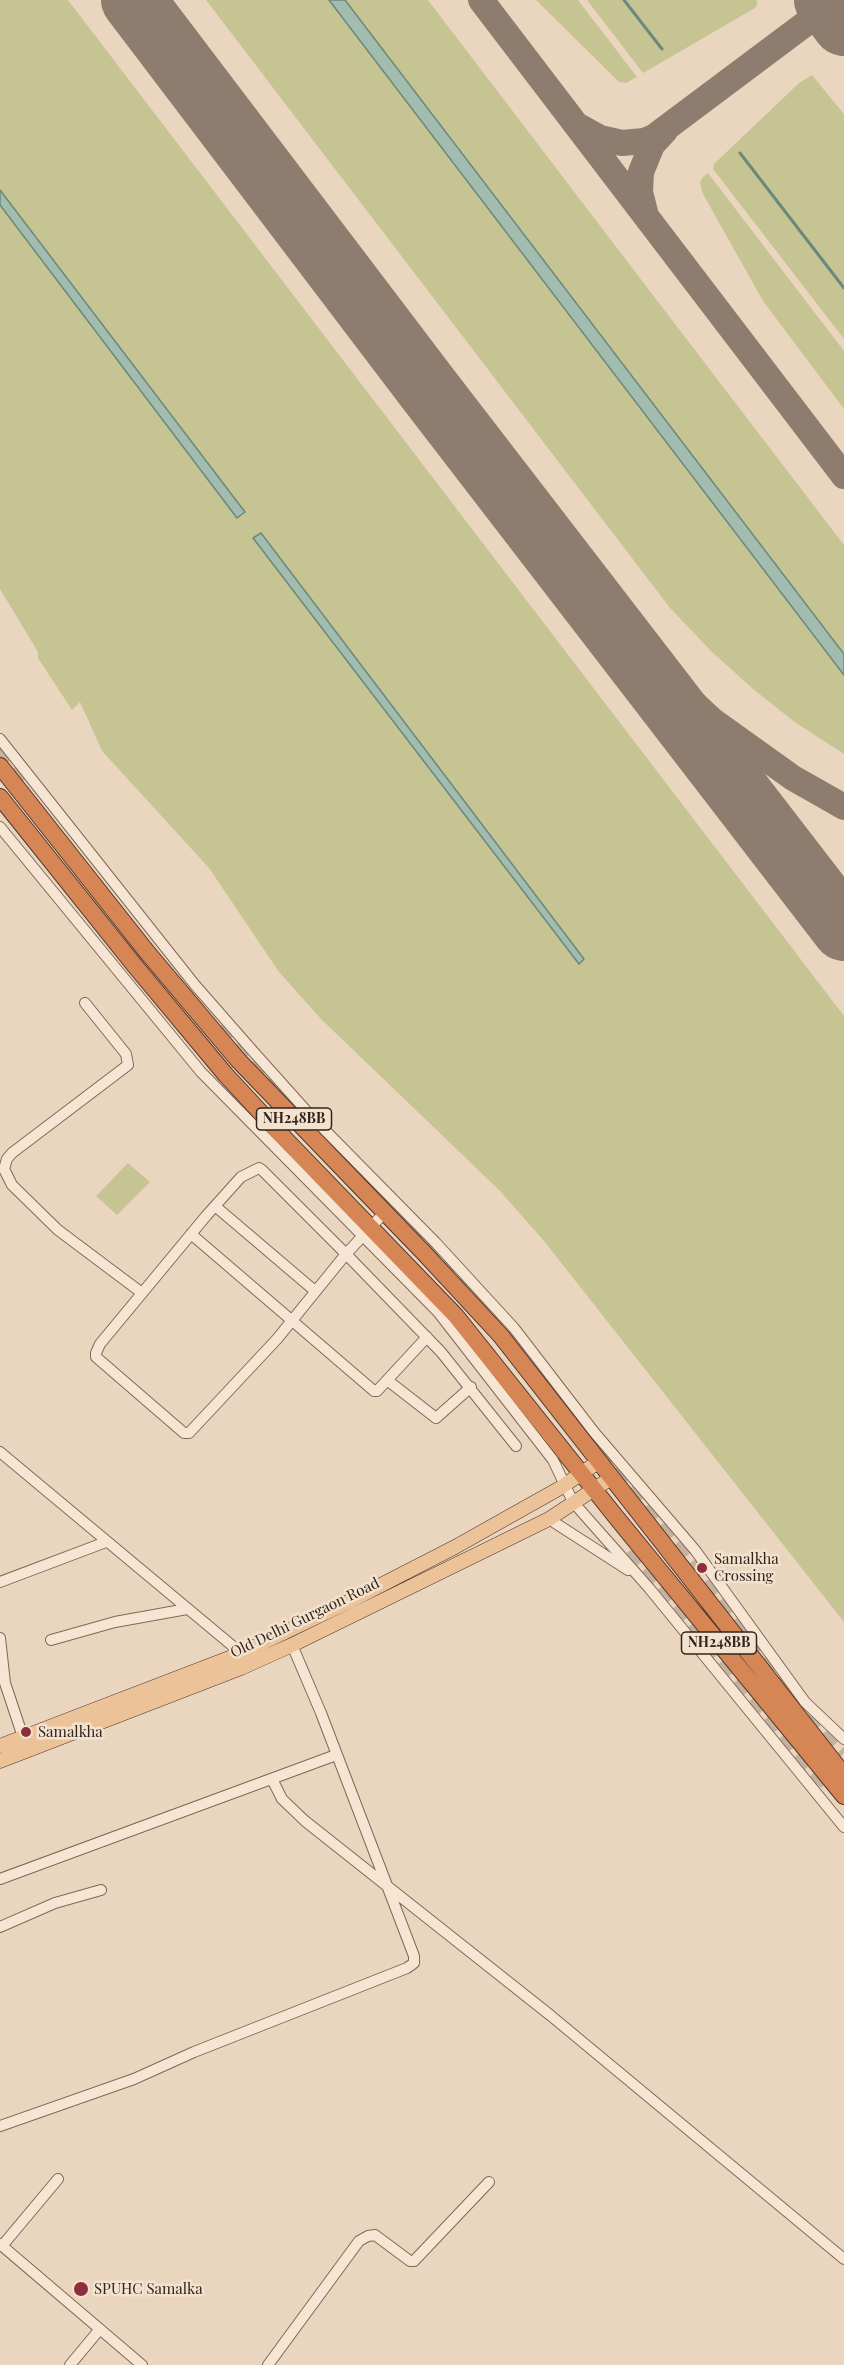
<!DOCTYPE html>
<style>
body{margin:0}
canvas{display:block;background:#ead6bf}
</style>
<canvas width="844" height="2365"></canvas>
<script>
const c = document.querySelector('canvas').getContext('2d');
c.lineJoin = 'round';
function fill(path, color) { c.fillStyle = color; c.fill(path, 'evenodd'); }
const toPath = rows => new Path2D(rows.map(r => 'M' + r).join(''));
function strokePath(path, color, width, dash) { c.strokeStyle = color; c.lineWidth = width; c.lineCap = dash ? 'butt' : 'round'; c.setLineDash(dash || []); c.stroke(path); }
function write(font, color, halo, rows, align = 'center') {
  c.font = font + ' "Playfair Display",serif'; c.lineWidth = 5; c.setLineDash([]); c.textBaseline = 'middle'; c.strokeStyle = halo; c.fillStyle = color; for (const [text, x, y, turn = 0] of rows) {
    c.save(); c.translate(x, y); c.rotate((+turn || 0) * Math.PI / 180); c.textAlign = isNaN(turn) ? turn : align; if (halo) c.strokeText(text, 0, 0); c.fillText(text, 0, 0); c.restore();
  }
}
fill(toPath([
 [0,0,68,0,844,1016,844,1622,544,1241,499,1190,321,1019,279,972,209,868,102,751,80,702,72,710,38,658,38,652,0,589],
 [206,0,329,0,844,675,844,754,796,723,753,689,712,652,670,608],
 [345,0,428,0,633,269,844,545,844,654],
 [536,0,578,0,637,77,626,83,619,82],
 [587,0,756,0,758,3,755,8,643,73],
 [812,75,844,114,844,339,713,169,714,164,799,83],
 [708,173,844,351,844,409,763,301,703,194,700,183,702,178],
 [128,1163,150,1182,117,1215,96,1196]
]), '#c7c494');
const water = toPath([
 [329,0,345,0,844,654,844,675,329,0],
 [0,190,245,512,237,518,0,205,0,190],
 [261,533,584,959,579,964,253,538,261,533]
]);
fill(water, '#a2bdb0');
strokePath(water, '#6a897c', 1.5);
strokePath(toPath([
 [624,0,662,49],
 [740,153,844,288]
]), '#6a897c', 3);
strokePath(toPath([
 [481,0,844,476],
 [580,127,600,138,622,143,644,141,654,137,837,0],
 [645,212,640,192,641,172,652,145,665,131],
 [584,589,654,666,712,720,793,778,844,807]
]), '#8e7c6e', 26);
strokePath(toPath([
 [133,0,429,390,844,929],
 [826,0,844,24]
]), '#8e7c6e', 64);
strokePath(toPath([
 [0,748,26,780],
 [223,1024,277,1085],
 [344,1157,498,1323],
 [556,1394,827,1737,844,1753],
 [632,1549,801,1762,831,1785]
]), '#c5b29e', 16, [16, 8]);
const minor = toPath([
 [0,739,195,985,251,1049,311,1116,436,1243,514,1328,594,1432,695,1550,805,1702,844,1739],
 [0,827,201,1072,438,1312,553,1460,573,1502,649,1588,844,1827],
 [85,1003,126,1054,128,1065,12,1153,7,1159,4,1169,12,1185,58,1230,142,1293],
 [215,1206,315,1291],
 [385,1212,346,1254,277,1339,189,1433,184,1433,96,1357,96,1353,100,1344,206,1216,241,1177,259,1168,262,1170,346,1254,441,1352,516,1446],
 [191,1234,374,1391,377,1391,427,1337],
 [387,1380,436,1418,471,1387],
 [0,1452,241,1653],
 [549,1519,628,1570],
 [0,1582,106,1542],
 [0,1638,5,1683,23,1737],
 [51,1640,115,1622,187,1609],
 [272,1779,282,1799,305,1821,550,2015,844,2259],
 [0,1879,336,1755],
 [0,1927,55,1903,101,1890],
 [0,2126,134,2079,194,2052,407,1968,414,1963,414,1956,321,1713,292,1645],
 [0,2244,142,2365],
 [2,2246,58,2179],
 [70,2365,100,2329],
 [268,2365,359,2241,368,2236,375,2235,410,2261,414,2261,489,2182]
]);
const major = toPath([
 [0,1746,237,1655,348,1602,455,1547,560,1488,598,1462],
 [0,1761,241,1668,292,1645,549,1519,611,1478]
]);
const highway = toPath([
 [0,766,147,952,238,1060,425,1254,501,1336,844,1775],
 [0,797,135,966,225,1074,288,1142,456,1316,616,1517,844,1796]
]);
strokePath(minor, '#826759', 12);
strokePath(major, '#50372d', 15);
strokePath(highway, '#50372d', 18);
strokePath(minor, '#f6e5d2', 10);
strokePath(major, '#ecc398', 14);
strokePath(highway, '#d68654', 16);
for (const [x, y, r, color] of [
 [702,1568,6,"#8d2d3e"],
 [26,1732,6,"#8d2d3e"],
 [81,2289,8,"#8d2d3e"]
]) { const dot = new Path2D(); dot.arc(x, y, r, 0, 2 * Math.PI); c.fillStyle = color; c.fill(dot); strokePath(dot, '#f2e2ce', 2); }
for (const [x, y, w] of [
 [294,1119,75],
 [719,1643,75]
]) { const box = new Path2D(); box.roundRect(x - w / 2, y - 11, w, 22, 4.5); c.fillStyle = '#f2e2ce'; c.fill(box); strokePath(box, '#32231c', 1.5); }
write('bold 14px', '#32231c', null, [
 ["NH248BB",294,1119],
 ["NH248BB",719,1643]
]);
write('15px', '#32231c', '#f2e2ce', [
 ["Samalkha",714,1559],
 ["Crossing",714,1576],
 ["Samalkha",38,1732],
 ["SPUHC Samalka",94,2289]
], 'left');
write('15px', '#32231c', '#f2e2ce', [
 ["Old Delhi Gurgaon Road",305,1618,-26]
]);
</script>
